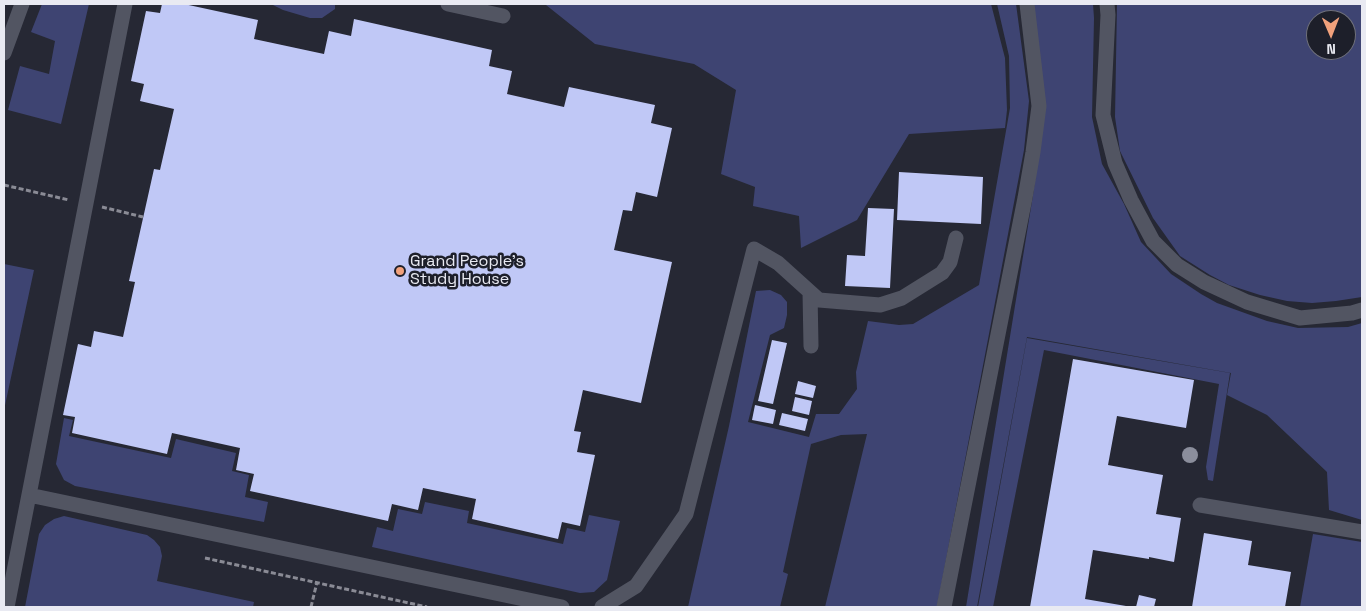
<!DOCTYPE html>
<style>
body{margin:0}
#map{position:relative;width:1366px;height:611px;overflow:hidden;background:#262834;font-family:"Space Grotesk",sans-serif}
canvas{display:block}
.frame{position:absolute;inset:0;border:5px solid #e9eaf2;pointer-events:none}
.north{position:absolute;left:1306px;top:10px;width:50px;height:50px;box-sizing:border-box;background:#1d1f2a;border:1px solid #6f707a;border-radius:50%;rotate:179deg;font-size:14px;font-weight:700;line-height:20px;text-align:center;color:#e9eaf2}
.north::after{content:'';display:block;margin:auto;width:18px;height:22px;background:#f1a17c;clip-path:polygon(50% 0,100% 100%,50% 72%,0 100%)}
</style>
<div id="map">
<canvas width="1366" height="611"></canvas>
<div class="frame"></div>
<div class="north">N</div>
</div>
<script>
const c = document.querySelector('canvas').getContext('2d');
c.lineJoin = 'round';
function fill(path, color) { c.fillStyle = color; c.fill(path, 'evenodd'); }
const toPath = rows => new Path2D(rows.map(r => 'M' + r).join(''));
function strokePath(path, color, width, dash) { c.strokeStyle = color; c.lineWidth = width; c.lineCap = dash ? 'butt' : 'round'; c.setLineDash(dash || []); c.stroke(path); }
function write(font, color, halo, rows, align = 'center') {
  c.font = font + ' "Space Grotesk",sans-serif'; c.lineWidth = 5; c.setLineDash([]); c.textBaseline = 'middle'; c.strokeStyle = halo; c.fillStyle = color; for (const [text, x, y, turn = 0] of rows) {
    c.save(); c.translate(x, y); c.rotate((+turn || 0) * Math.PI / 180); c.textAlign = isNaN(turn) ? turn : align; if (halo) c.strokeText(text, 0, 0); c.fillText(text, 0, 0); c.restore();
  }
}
fill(toPath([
 [42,4,89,4,61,124,8,110,20,66,49,74,55,41,31,32],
 [271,4,335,4,335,9,322,18,310,18,283,10],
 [546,4,991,4,1005,58,1007,110,1005,128,909,134,857,220,801,248,799,216,753,206,755,187,721,174,736,90,694,64,595,44,546,5],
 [997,4,1016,4,1029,101,1024,150,937,607,825,607,867,434,841,435,811,444,783,572,788,574,780,607,688,607,729,426,756,291,770,290,781,295,787,302,787,315,784,328,770,335,748,422,809,437,816,414,839,414,857,389,856,372,868,321,899,325,913,324,979,285,1010,108,1009,56],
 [1033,4,1093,4,1094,18,1092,117,1102,164,1124,204,1141,242,1171,274,1201,294,1217,303,1267,321,1298,328,1348,327,1362,323,1362,520,1329,510,1327,472,1267,415,1227,395,1231,373,1027,337,977,607,966,607,1033,195,1039,151],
 [1117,4,1362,4,1362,297,1336,301,1312,303,1287,301,1260,295,1229,285,1210,275,1180,256,1153,218,1120,151,1115,117],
 [1316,20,1346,20,1346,50,1316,50],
 [4,264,34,270,4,410],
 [1027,338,1230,373,1213,481,1208,480,1206,467,1219,384,1044,350,993,607,978,607],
 [64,418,73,420,69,436,171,458,176,439,236,453,232,471,249,475,245,497,268,502,264,522,75,486,64,480,56,464],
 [425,502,469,511,467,523,563,544,567,528,585,532,589,515,620,521,607,580,594,592,580,593,372,547,377,527,393,531,398,509,422,514],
 [64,516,147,535,154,540,160,547,162,556,157,581,254,602,253,607,25,607,39,534,45,525,54,519],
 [1313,534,1362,542,1362,607,1300,607]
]), '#3e4472');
fill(toPath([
 [162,4,184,4,258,20,254,39,324,54,329,31,351,36,354,19,492,50,489,66,512,71,507,94,564,107,569,87,655,105,651,123,672,128,657,197,636,192,632,211,623,210,614,250,672,262,641,403,583,390,574,431,581,432,577,452,595,455,580,526,562,522,558,539,472,519,476,499,423,488,418,510,392,504,388,521,250,491,254,474,236,470,240,448,172,433,167,454,72,433,75,417,63,415,78,344,91,347,94,331,123,337,135,282,129,281,154,169,160,170,174,109,140,101,144,84,131,81,146,11,160,13],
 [899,172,983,177,981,224,897,220],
 [868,208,894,209,890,288,845,286,847,255,865,256],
 [772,340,787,343,773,404,758,401],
 [1073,359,1194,380,1186,428,1117,416,1108,465,1163,475,1156,514,1181,518,1174,562,1149,557,1149,559,1093,550,1085,599,1126,606,1126,607,1030,607],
 [798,381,816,386,813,398,795,394],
 [795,397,812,401,809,415,792,411],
 [755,405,776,410,773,424,752,420],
 [782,413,808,419,805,431,779,425],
 [1204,533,1252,541,1248,565,1291,572,1285,607,1192,607],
 [1139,595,1156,599,1154,607,1136,607]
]), '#c0c8f6');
strokePath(toPath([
 [4,185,69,200],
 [102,207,143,217],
 [205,558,427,607],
 [311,607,317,582]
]), '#8a8b95', 3, [5, 2.5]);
strokePath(toPath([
 [448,4,503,16],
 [1107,4,1108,15,1103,115,1115,163,1131,200,1153,241,1177,265,1204,282,1247,302,1300,318,1352,313,1362,310],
 [4,53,22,4],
 [810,292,811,346],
 [29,495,562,607],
 [1200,505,1362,532],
 [7,607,125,4],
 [602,607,636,586,686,514,754,249,778,263,819,300,880,305,902,298,942,273,950,262,956,238],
 [944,607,1025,198,1033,152,1039,106,1027,4]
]), '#525562', 15);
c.fillStyle = '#8b8e9c';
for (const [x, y] of [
 [1190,455]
]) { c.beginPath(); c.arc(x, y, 8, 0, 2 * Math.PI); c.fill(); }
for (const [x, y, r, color] of [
 [400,271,5,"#f1a17c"]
]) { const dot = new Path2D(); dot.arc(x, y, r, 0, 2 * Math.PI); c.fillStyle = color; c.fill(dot); strokePath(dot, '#1d1f2a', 2); }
write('16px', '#e9eaf2', '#1d1f2a', [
 ["Grand People's",410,262],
 ["Study House",410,280]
], 'left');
</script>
